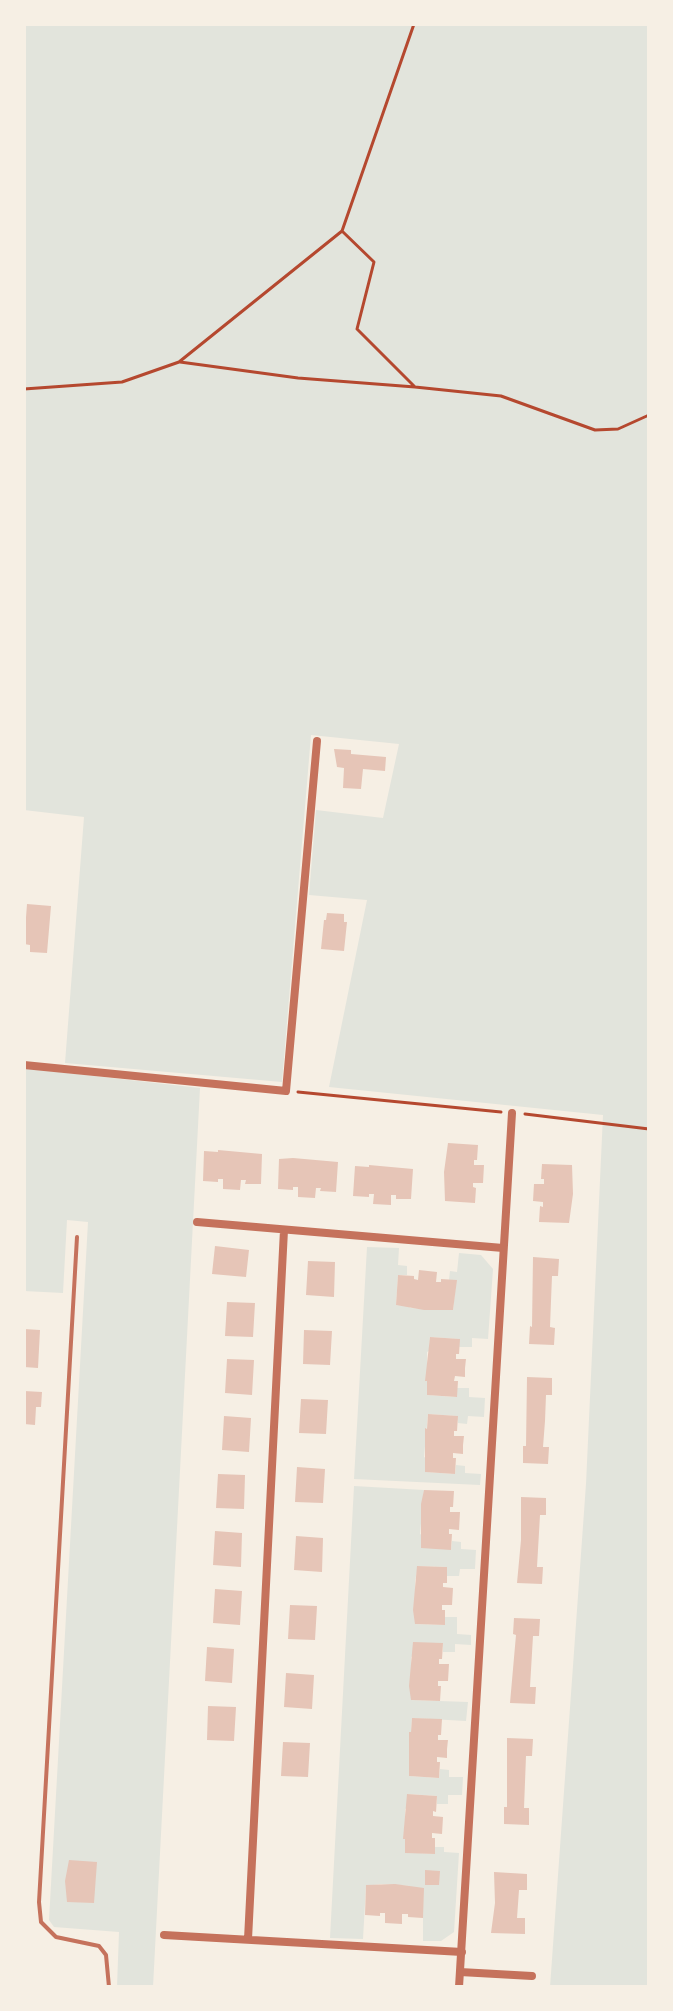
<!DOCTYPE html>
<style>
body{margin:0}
#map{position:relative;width:673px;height:2011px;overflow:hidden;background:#f6efe4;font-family:"DM Sans",sans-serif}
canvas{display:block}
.frame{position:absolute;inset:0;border:26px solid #f6efe4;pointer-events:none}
</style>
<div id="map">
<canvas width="673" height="2011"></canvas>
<div class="frame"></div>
</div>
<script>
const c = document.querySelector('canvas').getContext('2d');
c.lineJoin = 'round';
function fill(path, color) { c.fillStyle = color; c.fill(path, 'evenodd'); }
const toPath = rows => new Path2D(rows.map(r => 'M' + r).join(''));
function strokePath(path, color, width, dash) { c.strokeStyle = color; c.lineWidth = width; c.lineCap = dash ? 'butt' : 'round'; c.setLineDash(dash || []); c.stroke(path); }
fill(toPath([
 [24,24,649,24,649,1987,550,1987,586,1484,603,1115,329,1087,367,900,309,895,316,810,383,818,399,744,311,735,282,1082,65,1063,84,817,24,810],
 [24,1068,200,1088,153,1987,117,1987,119,1932,54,1927,49,1920,88,1222,67,1220,63,1293,24,1291],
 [367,1247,399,1248,398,1265,407,1266,407,1275,398,1275,396,1305,409,1306,410,1308,453,1310,456,1281,449,1280,450,1271,457,1272,459,1253,481,1255,493,1269,488,1339,472,1338,472,1347,459,1347,459,1339,430,1337,429,1351,427,1352,427,1395,456,1397,457,1388,469,1388,469,1397,485,1398,484,1417,468,1416,467,1424,458,1423,457,1416,428,1414,424,1457,426,1458,426,1472,455,1474,456,1465,465,1466,465,1473,481,1474,480,1485,354,1479],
 [354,1486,424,1490,420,1534,451,1550,452,1541,461,1542,461,1549,476,1550,475,1569,460,1569,459,1576,447,1576,447,1567,418,1566,415,1581,415,1624,444,1625,445,1617,457,1617,457,1634,471,1635,471,1645,455,1644,455,1652,443,1652,443,1643,411,1657,411,1700,468,1702,466,1721,412,1718,411,1732,409,1732,409,1776,439,1778,440,1769,449,1770,449,1777,463,1777,462,1795,448,1795,448,1804,437,1804,437,1796,408,1794,407,1808,405,1809,405,1852,434,1854,435,1847,444,1847,444,1852,459,1853,454,1932,441,1941,423,1941,423,1918,410,1886,381,1884,366,1886,363,1939,330,1938]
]), '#e2e4dc');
fill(toPath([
 [334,749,351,750,351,754,386,757,385,771,363,769,361,789,343,788,344,768,337,767],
 [27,904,51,906,47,953,30,952,30,945,24,944],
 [327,913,344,914,344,922,347,922,344,951,321,949,324,920,326,920],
 [448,1143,478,1145,477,1160,474,1160,474,1165,484,1165,483,1183,473,1183,473,1187,476,1188,475,1203,445,1201,444,1172],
 [218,1150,262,1154,261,1184,245,1184,246,1180,241,1180,240,1190,223,1189,223,1179,218,1179,218,1182,203,1181,204,1151,218,1152],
 [293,1158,338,1162,336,1192,320,1191,321,1188,316,1188,315,1198,298,1197,298,1187,293,1187,293,1190,278,1189,279,1159],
 [542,1164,572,1165,573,1194,569,1223,539,1222,540,1206,543,1207,543,1202,533,1201,534,1184,544,1184,544,1179,541,1179],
 [369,1165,413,1169,411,1199,396,1199,396,1195,391,1195,391,1205,373,1204,374,1194,369,1194,369,1197,353,1196,355,1166,369,1167],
 [215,1246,249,1250,246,1277,212,1274],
 [533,1257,559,1259,558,1276,552,1276,551,1301,550,1327,555,1328,554,1345,529,1344,530,1326,532,1327],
 [308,1261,335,1262,334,1297,306,1295],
 [419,1270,437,1272,436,1282,441,1282,441,1279,457,1280,453,1310,424,1310,396,1305,398,1275,414,1276,414,1279,418,1280],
 [227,1302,255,1303,253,1337,225,1336],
 [24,1329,40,1330,38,1368,24,1367],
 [304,1330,332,1331,330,1365,303,1364],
 [430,1337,460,1339,459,1354,456,1354,456,1359,466,1359,465,1368,465,1377,455,1376,454,1381,458,1381,457,1397,427,1395,427,1381,425,1381],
 [227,1359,254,1360,252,1395,225,1393],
 [527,1377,552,1378,552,1395,546,1395,545,1421,543,1447,549,1447,548,1464,523,1463,523,1446,526,1446],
 [24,1391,42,1392,41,1407,36,1407,35,1425,24,1424],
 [301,1399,328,1400,326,1434,299,1433],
 [428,1414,458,1416,457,1431,454,1431,454,1436,464,1436,463,1445,463,1454,453,1453,453,1458,456,1458,455,1474,425,1472,425,1428,427,1429],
 [224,1416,251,1418,249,1452,222,1450],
 [297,1467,325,1469,323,1503,295,1502],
 [218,1474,245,1475,244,1509,216,1508],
 [424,1490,454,1491,453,1507,450,1507,450,1512,460,1512,459,1530,449,1529,449,1534,452,1534,451,1550,421,1548,421,1504],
 [521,1497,546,1498,546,1515,540,1515,537,1567,543,1567,542,1584,517,1583,521,1540],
 [215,1531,242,1533,241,1567,213,1565],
 [296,1536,323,1538,322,1572,294,1570],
 [417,1566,447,1567,447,1583,443,1583,443,1587,453,1588,452,1605,442,1605,442,1610,445,1610,445,1625,415,1624,413,1610],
 [215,1589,242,1591,240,1625,213,1623],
 [290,1605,317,1606,315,1640,288,1639],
 [514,1618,540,1619,539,1636,533,1636,530,1687,536,1687,535,1704,510,1703,516,1635,513,1634],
 [413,1642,443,1643,442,1659,439,1659,439,1664,449,1664,448,1681,438,1681,438,1686,441,1686,440,1701,411,1700,409,1686],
 [207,1647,234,1649,232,1683,205,1681],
 [286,1673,314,1675,312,1709,284,1707],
 [208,1706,236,1707,234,1741,207,1740],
 [412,1718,442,1719,441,1735,438,1735,438,1740,448,1740,447,1749,447,1758,437,1757,437,1762,440,1762,439,1778,409,1776,409,1732,411,1732],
 [507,1738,533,1739,532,1756,526,1756,524,1808,529,1808,529,1825,504,1824,504,1807,507,1807],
 [283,1742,310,1743,308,1777,281,1776],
 [407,1794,437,1796,436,1812,433,1811,433,1816,443,1817,442,1834,432,1833,432,1838,435,1838,435,1854,405,1853,405,1839,403,1839],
 [69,1860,97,1862,94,1903,67,1902,65,1881],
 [425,1870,440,1871,439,1885,425,1885],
 [494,1872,527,1874,527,1890,519,1890,517,1918,525,1918,525,1934,491,1933,495,1903],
 [395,1884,424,1888,423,1918,408,1917,408,1914,402,1914,402,1924,385,1923,385,1913,380,1913,380,1916,365,1915,366,1885]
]), '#e6c5b7');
strokePath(toPath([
 [342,231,374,262,357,329,415,387,501,396,595,430,618,429,649,415],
 [180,362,298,378,415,387],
 [24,389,122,382,179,362,342,231,414,24],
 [298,1092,501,1112],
 [525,1114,649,1129]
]), '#b5482f', 3);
strokePath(toPath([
 [77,1237,39,1902,41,1922,56,1937,99,1946,106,1955,109,1987]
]), '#c5725c', 4);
strokePath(toPath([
 [24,1065,286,1091,317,741],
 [197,1222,503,1248],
 [164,1935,462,1952],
 [248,1939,284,1230],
 [460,1972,532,1976],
 [459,1987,512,1113]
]), '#c5725c', 8);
</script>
